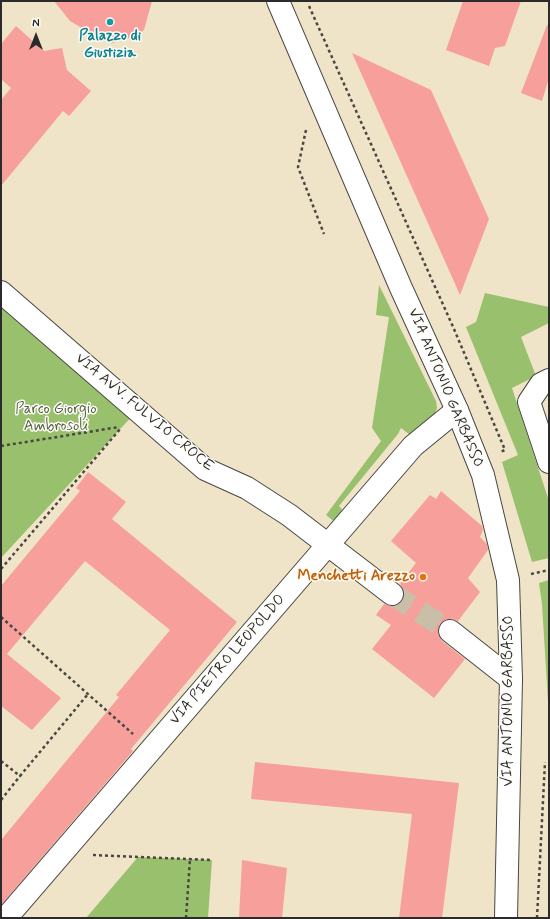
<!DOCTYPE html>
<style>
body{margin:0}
#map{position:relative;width:550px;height:919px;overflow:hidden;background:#f0e4c8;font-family:Mynerve,sans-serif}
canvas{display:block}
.frame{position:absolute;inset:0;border:2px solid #2b2b2b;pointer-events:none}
.north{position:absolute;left:16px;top:16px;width:40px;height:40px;-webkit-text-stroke:3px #fdfcf7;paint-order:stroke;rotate:0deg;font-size:11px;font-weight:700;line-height:16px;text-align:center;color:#2b2b2b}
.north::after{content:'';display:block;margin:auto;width:14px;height:18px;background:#2b2b2b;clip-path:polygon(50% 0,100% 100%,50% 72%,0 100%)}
</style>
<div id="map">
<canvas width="550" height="919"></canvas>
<div class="frame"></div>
<div class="north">N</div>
</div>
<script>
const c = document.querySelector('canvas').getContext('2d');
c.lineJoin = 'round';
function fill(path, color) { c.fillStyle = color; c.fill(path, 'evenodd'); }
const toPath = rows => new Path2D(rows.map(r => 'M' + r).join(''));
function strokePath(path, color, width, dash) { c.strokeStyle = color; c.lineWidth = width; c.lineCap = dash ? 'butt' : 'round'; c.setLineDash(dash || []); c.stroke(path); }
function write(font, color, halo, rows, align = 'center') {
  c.font = font + ' Mynerve,sans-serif'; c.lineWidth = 3; c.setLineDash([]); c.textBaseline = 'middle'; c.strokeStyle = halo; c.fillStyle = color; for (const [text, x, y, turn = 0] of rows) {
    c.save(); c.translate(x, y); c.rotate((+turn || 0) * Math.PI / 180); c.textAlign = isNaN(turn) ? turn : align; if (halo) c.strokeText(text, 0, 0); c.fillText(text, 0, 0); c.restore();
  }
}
fill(toPath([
 [379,285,436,401,437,408,434,416,414,438,401,428,398,434,339,506,349,517,340,526,326,515,381,441,372,428,389,317,376,315],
 [485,293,549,307,549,323,521,337,536,376,512,388,549,501,549,558,532,562,502,462,518,455,466,327,476,322],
 [1,303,135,413,1,558],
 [549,580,549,718,542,604,539,583],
 [138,857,212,860,208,918,86,918]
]), '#99c06c');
fill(toPath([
 [54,1,152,1,144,30,136,36,112,43,104,41,70,21],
 [463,1,521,1,505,46,495,48,489,66,446,50],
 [547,25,549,25,549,78,542,101,521,93],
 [16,26,44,51,62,48,67,70,91,91,69,116,63,111,1,186,1,100,11,88,1,79,1,44],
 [352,53,431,90,489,219,460,295],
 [88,472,126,502,112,519,237,622,131,749,133,751,1,905,1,840,119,697,116,695,170,630,85,561,7,654,61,698,32,730,1,706,1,586,80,491,76,488],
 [441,491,482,526,483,530,480,537,487,544,488,550,468,578,480,592,458,621,452,619,446,619,440,623,438,629,438,635,442,641,465,659,434,698,372,649,391,625,376,615,384,604,390,606,396,606,402,601,404,596,404,590,400,584,416,563,391,541,430,495,436,499],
 [255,762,459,783,442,918,399,918,412,814,251,799],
 [242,860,287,868,282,918,239,918]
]), '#f79f9a');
strokePath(toPath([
 [392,594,450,631]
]), '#c9bfa9', 22, [22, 11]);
const minor = toPath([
 [1,292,205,469,247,488,289,515,392,594],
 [549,380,541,384,529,402,549,462],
 [450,631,511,679],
 [6,918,413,446,457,410]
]);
const tertiary = toPath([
 [278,1,401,288,457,410,483,475,508,580,511,679,506,918]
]);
strokePath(minor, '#494743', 24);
strokePath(tertiary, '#494743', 24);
strokePath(toPath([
 [309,6,454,329,505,450,500,452],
 [306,130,298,167,324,234],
 [1,446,119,427],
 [1,569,121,428],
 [531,574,549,570],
 [1,617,133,734],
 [1,761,20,776,88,694],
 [1,800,20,776],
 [93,855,212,860],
 [186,918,190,859],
 [537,918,545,762]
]), '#494743', 2.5, [3, 3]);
strokePath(minor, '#fff', 22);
strokePath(tertiary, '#fff', 22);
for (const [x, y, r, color] of [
 [110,22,4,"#0f9aa8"],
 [423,577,4,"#e8710a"]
]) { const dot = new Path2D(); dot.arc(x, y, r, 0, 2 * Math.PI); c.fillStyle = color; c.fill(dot); strokePath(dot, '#fdfcf7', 1.5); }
write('bold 15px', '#0d838f', '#fdfcf7', [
 ["Palazzo di",110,37],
 ["Giustizia",110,54]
]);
write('15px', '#2b2b2b', '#fdfcf7', [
 ["VIA ANTONIO GARBASSO",445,388,67],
 ["VIA AVV. FULVIO CROCE",144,413,40],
 ["VIA PIETRO LEOPOLDO",228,660,-49],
 ["VIA ANTONIO GARBASSO",509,701,-90]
]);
write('15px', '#525f42', '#fdfcf7', [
 ["Parco Giorgio",56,410],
 ["Ambrosoli",56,427]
]);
write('bold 15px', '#c56008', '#fdfcf7', [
 ["Menchetti Arezzo",415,577]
], 'right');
</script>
